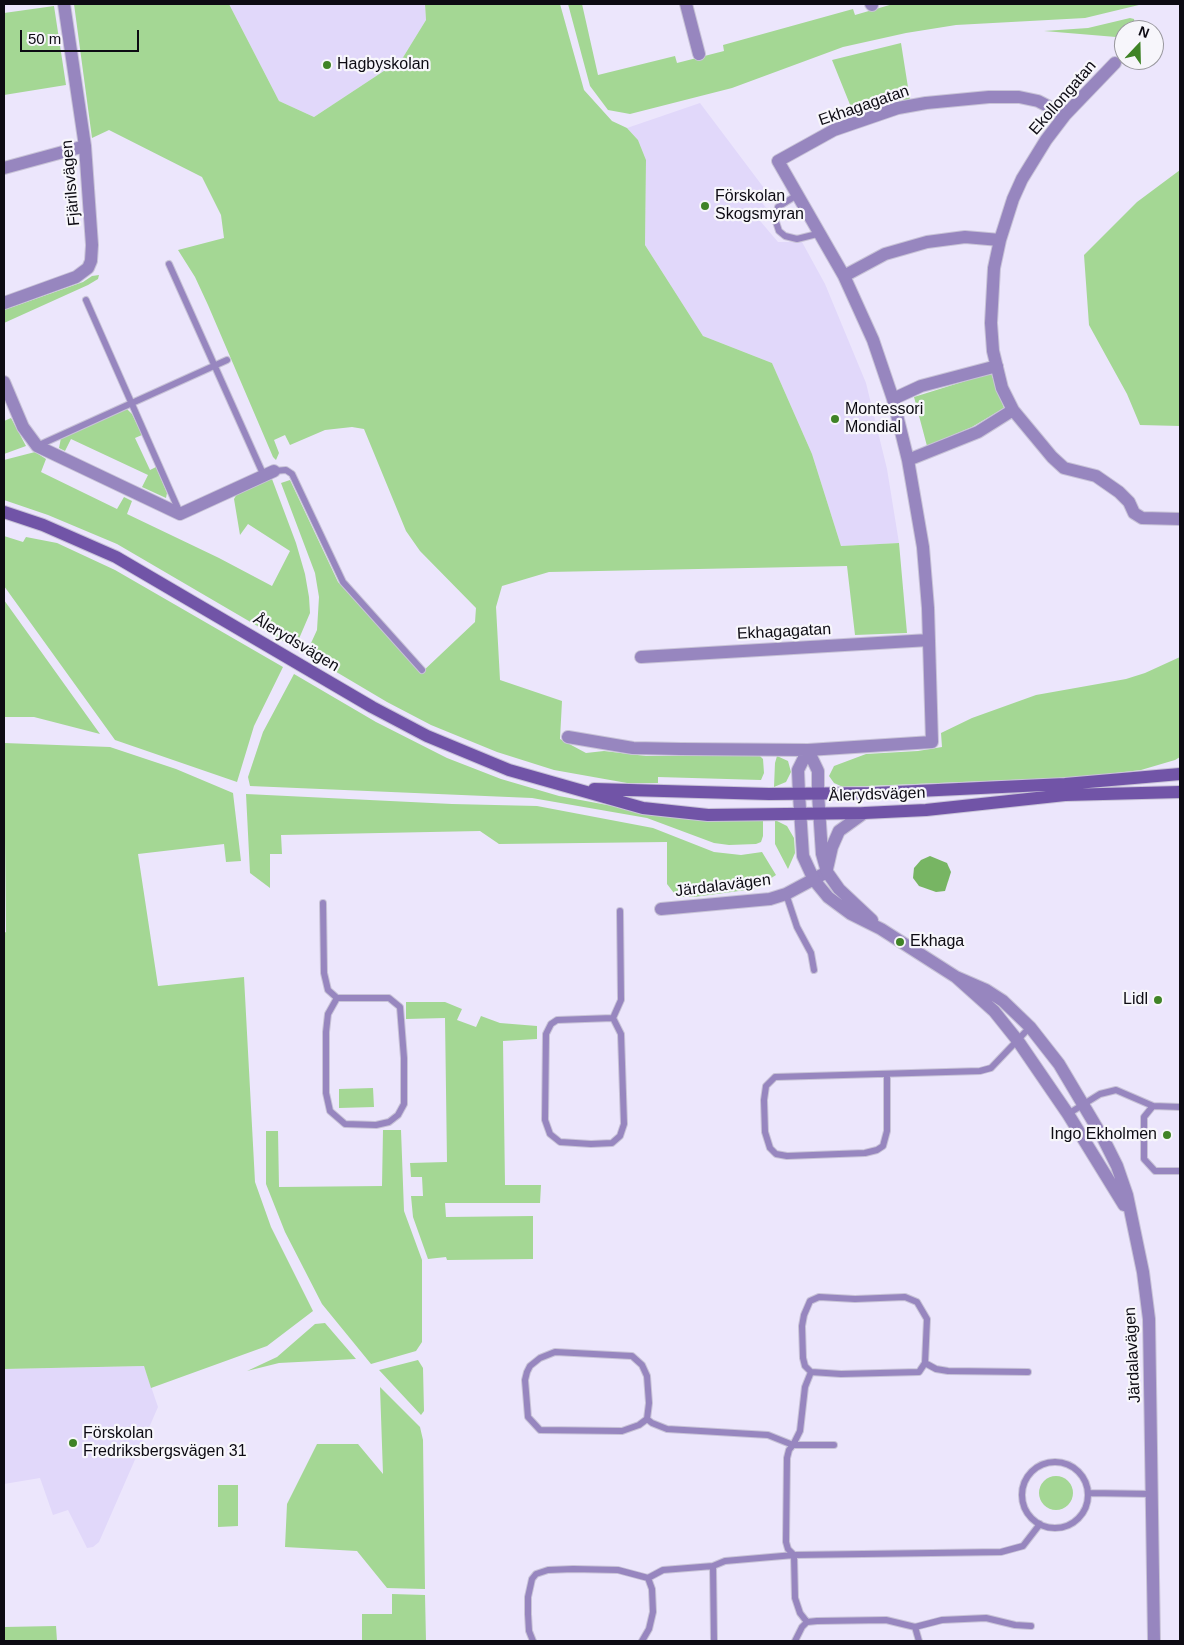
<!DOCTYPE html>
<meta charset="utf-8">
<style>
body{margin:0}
#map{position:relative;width:1184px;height:1645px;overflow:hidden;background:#ece6fc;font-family:Helvetica,sans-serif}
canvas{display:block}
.frame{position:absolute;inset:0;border:5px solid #0d0b13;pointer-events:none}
.north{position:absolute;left:1114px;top:20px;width:50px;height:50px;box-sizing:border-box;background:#f7f6fb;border:1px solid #99989e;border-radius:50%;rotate:21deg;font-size:14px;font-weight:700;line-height:20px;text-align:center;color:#0d0b13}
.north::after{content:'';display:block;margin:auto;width:18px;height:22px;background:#3f8326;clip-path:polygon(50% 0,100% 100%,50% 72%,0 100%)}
.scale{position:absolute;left:20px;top:30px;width:119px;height:22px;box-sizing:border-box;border:2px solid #0d0b13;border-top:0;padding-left:6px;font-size:15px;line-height:18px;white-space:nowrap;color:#0d0b13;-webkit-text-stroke:4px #f7f6fb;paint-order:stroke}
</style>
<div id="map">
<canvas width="1184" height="1645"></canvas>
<div class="frame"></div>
<div class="north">N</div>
<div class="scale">50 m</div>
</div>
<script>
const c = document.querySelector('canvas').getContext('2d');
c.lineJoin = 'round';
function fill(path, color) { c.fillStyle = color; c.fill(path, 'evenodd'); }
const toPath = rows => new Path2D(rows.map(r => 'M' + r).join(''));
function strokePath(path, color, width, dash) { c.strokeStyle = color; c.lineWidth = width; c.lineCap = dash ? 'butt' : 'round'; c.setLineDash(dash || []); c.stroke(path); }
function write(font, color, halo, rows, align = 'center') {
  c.font = font + ' Helvetica,sans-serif'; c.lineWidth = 4.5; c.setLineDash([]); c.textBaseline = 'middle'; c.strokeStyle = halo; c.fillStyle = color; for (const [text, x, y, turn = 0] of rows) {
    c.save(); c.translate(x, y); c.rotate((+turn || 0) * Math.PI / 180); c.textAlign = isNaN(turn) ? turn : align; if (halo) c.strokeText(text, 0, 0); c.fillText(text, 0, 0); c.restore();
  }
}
fill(toPath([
 [229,4,425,4,426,20,402,59,314,117,279,101],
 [700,103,770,196,762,203,768,210,761,222,778,242,802,242,825,284,866,383,887,469,899,543,841,546,812,454,772,363,703,336,645,245,646,160,638,140,627,128],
 [144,1366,158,1407,99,1542,93,1547,87,1548,68,1510,53,1515,40,1478,4,1484,4,1369]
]), '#e1d8fa');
fill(toPath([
 [74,4,229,4,279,101,314,117,402,59,426,20,425,4,560,4,584,90,612,121,627,128,638,140,646,160,645,245,703,336,772,363,812,454,841,546,899,543,907,633,855,635,847,566,549,572,502,586,496,607,500,680,562,701,560,739,586,753,604,751,646,756,760,756,763,759,764,773,761,780,658,777,658,783,627,783,554,770,497,752,431,725,387,702,306,654,317,630,319,597,315,573,281,483,290,480,338,582,421,673,475,622,476,608,420,551,406,531,364,429,352,427,325,430,290,445,285,435,274,440,279,453,276,460,273,457,208,305,195,277,178,250,224,238,221,215,202,177,109,130,92,138],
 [568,4,582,4,598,75,675,56,677,63,724,51,723,45,853,9,855,15,893,4,1143,4,1085,18,956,25,906,33,843,47,732,88,630,114,608,110,590,86],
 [54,6,66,85,4,95,4,13],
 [1130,18,1134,19,1135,25,1132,30,1124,30,1124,42,1116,37,1044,31,1088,28],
 [901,43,910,100,855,117,832,60],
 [1180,170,1180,426,1140,425,1127,394,1089,325,1084,255,1137,202],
 [99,275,98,279,88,285,4,323,4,310,83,282,92,276],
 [991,373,1004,408,972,427,927,446,914,397],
 [127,409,132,414,142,435,135,438,150,470,156,467,167,493,166,498,142,487,148,475,71,439,65,451,59,448,61,438],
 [11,418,26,446,4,454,4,421],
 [35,452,46,459,41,472,117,509,124,497,132,501,127,514,219,558,272,586,290,551,248,524,240,535,234,499,238,492,272,479,296,543,305,574,309,597,310,613,295,648,117,544,48,515,4,500,4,460],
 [4,536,23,542,26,537,57,543,115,570,283,667,254,726,237,782,115,740,4,586],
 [4,600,37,646,100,734,34,717,4,717],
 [1180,657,1180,757,1175,760,1141,770,1082,777,843,787,834,783,829,776,834,766,866,754,918,751,942,747,941,733,972,718,1036,695,1126,679,1145,673],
 [294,674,376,722,447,758,501,779,559,796,650,813,763,819,763,836,761,842,756,844,729,845,714,843,647,818,532,798,250,786,248,777,263,732],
 [4,743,110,747,176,769,233,793,241,861,226,862,224,844,138,854,158,986,244,977,255,1182,271,1227,313,1311,267,1346,151,1388,144,1366,4,1369,4,933,6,932],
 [777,756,788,761,791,772,786,782,774,787,775,763],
 [246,794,452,804,537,806,653,828,714,852,741,855,762,852,776,875,754,889,694,897,677,897,667,884,667,842,499,844,480,831,281,835,282,854,270,854,270,888,250,873],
 [775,820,787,826,794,838,795,853,788,869,775,844],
 [406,1002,445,1002,462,1009,457,1020,476,1027,481,1016,500,1023,537,1026,537,1039,503,1041,505,1185,541,1185,540,1203,445,1203,446,1217,533,1216,533,1259,447,1260,446,1257,428,1259,413,1217,411,1196,423,1196,422,1177,411,1177,410,1163,447,1162,445,1018,406,1019],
 [373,1088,374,1107,339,1108,339,1089],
 [383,1130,401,1130,404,1211,422,1260,422,1342,416,1351,371,1364,322,1304,285,1232,266,1184,266,1131,278,1131,279,1187,382,1186],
 [325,1323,356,1359,279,1363,247,1371,277,1357,315,1324],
 [418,1360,423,1368,424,1411,421,1415,379,1370],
 [380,1387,420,1427,423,1440,425,1589,387,1588,357,1551,285,1547,287,1504,317,1444,358,1444,383,1474],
 '1039 1493a17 17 0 1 1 34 0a17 17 0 1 1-34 0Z',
 [218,1485,238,1485,238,1526,218,1527],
 [392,1594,425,1595,426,1641,362,1641,362,1614,392,1614],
 [56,1626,57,1641,4,1641,4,1627]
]), '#a4d794');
fill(toPath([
 [930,856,947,863,951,872,945,891,936,892,919,886,913,878,914,868,921,860]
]), '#77b563');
const service = toPath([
 [797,195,778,207,775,219,779,231,785,236,797,239,821,233],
 [169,264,264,476],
 [86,300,180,513],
 [37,446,227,360],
 [274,471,286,470,292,474,343,582,422,670],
 [786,894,797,927,811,953,814,970],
 [323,903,324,973,328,990,337,998,389,998,400,1007,404,1058,404,1104,398,1115,389,1122,376,1125,345,1124,330,1111,326,1093,326,1032,328,1014,337,998],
 [613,1018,557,1020,551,1024,546,1034,545,1120,550,1134,560,1142,591,1144,612,1143,620,1136,624,1124,621,1034,613,1018,621,1000,620,911],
 [887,1074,887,1131,883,1146,877,1150,865,1153,787,1156,776,1154,770,1148,765,1132,764,1100,766,1086,775,1077,980,1071,991,1068,1030,1027],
 [1153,1106,1144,1117,1144,1159,1155,1171,1180,1171],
 [1068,1114,1100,1094,1116,1090,1153,1106,1180,1107],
 [925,1363,919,1372,841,1374,811,1372,805,1366,803,1358,802,1326,804,1315,810,1301,819,1297,855,1299,905,1297,917,1302,927,1319,925,1363,936,1369,948,1371,1028,1372],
 [647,1419,639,1425,622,1431,540,1430,528,1417,525,1380,527,1372,530,1366,540,1358,555,1352,632,1356,642,1365,647,1376,649,1403,647,1419,652,1423,667,1429,768,1435,793,1445,800,1431,805,1387,811,1372],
 [834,1445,793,1445,789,1450,787,1458,786,1542,788,1549,794,1555,1001,1552,1023,1546,1040,1524],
 '1022 1495a33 33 0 1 1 66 0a33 33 0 1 1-66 0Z',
 [1088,1493,1153,1494],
 [648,1578,663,1570,713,1566],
 [915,1627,919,1641],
 [533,1641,529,1631,528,1614,528,1597,532,1579,536,1574,548,1570,573,1569,618,1570,648,1578,652,1589,653,1612,649,1629,642,1641],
 [714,1641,713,1566,725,1561,794,1555,795,1598,800,1613,807,1622],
 [795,1641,802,1627,807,1622,817,1621,886,1620,915,1627,942,1620,986,1618,1015,1625,1031,1626]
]);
const minor = toPath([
 [686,4,699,54],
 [871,4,872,5],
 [1115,63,1065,115,1046,140,1022,179,1013,199,1000,240,994,268,991,323,993,351,1002,388,1013,410,1052,457,1064,468,1096,476,1119,492,1129,502,1134,513,1142,518,1180,519],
 [4,168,85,146],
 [844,276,885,254,927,242,965,237,1000,240],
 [4,303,76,277,88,268,91,261,92,245,85,146,64,4],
 [4,382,23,427,37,446,180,514,274,471],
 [893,399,921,386,997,366],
 [908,460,978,432,1013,410],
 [641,657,929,640],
 [568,737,633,748,681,749,808,750,932,742,928,608,923,547,908,460,893,399,873,340,844,276,778,161,834,130,898,108,926,103,989,97,1019,97,1038,101,1065,115],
 [808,750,818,771,818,793],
 [799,794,798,770,808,750],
 [661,909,770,899,786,894,827,872]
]);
const tertiary = toPath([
 [818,793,822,854,827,872,839,889,872,920],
 [799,794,803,856,814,880,828,897,851,914,881,929,956,977,994,1011,1018,1041,1068,1114,1124,1205],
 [827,869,832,847,839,831,864,813],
 [956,977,986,990,1003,1001,1030,1027,1059,1064,1103,1138,1117,1166,1127,1195,1143,1272,1149,1319,1154,1641]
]);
const secondary = toPath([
 [4,512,43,525,116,557,372,707,427,736,509,770,643,808,708,815,864,813,926,810,1065,795,1180,792],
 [594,789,769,794,875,793,1065,784,1180,774]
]);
strokePath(service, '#c8c3d7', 8);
strokePath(minor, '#c8c3d7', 14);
strokePath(tertiary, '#c8c3d7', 14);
strokePath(secondary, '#c8c3d7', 14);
strokePath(service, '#9786bf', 6);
strokePath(minor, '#9786bf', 12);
strokePath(tertiary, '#9786bf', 12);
strokePath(secondary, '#7154a7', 12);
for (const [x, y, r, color] of [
 [327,65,5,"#3f8326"],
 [705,206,5,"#3f8326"],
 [835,419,5,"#3f8326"],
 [900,942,5,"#3f8326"],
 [1158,1000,5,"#3f8326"],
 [1167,1135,5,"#3f8326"],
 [73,1443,5,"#3f8326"]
]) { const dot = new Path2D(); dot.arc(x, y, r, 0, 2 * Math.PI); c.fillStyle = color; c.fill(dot); strokePath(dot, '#f7f6fb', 2); }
write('16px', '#0d0b13', '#f7f6fb', [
 ["Hagbyskolan",337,65],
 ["Förskolan",715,197],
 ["Skogsmyran",715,215],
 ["Montessori",845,410],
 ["Mondial",845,428],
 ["Ekhaga",910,942],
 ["Lidl",1148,1000,"right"],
 ["Ingo Ekholmen",1157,1135,"right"],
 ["Förskolan",83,1434],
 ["Fredriksbergsvägen 31",83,1452]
], 'left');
write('16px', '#0d0b13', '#f7f6fb', [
 ["Ekollongatan",1063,98,-49],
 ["Ekhagagatan",864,106,-19],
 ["Fjärilsvägen",71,183,-95],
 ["Ekhagagatan",784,632,-3],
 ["Ålerydsvägen",296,643,31],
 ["Ålerydsvägen",877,795,-2],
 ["Järdalavägen",723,886,-7],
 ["Järdalavägen",1133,1355,-93]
]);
</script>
